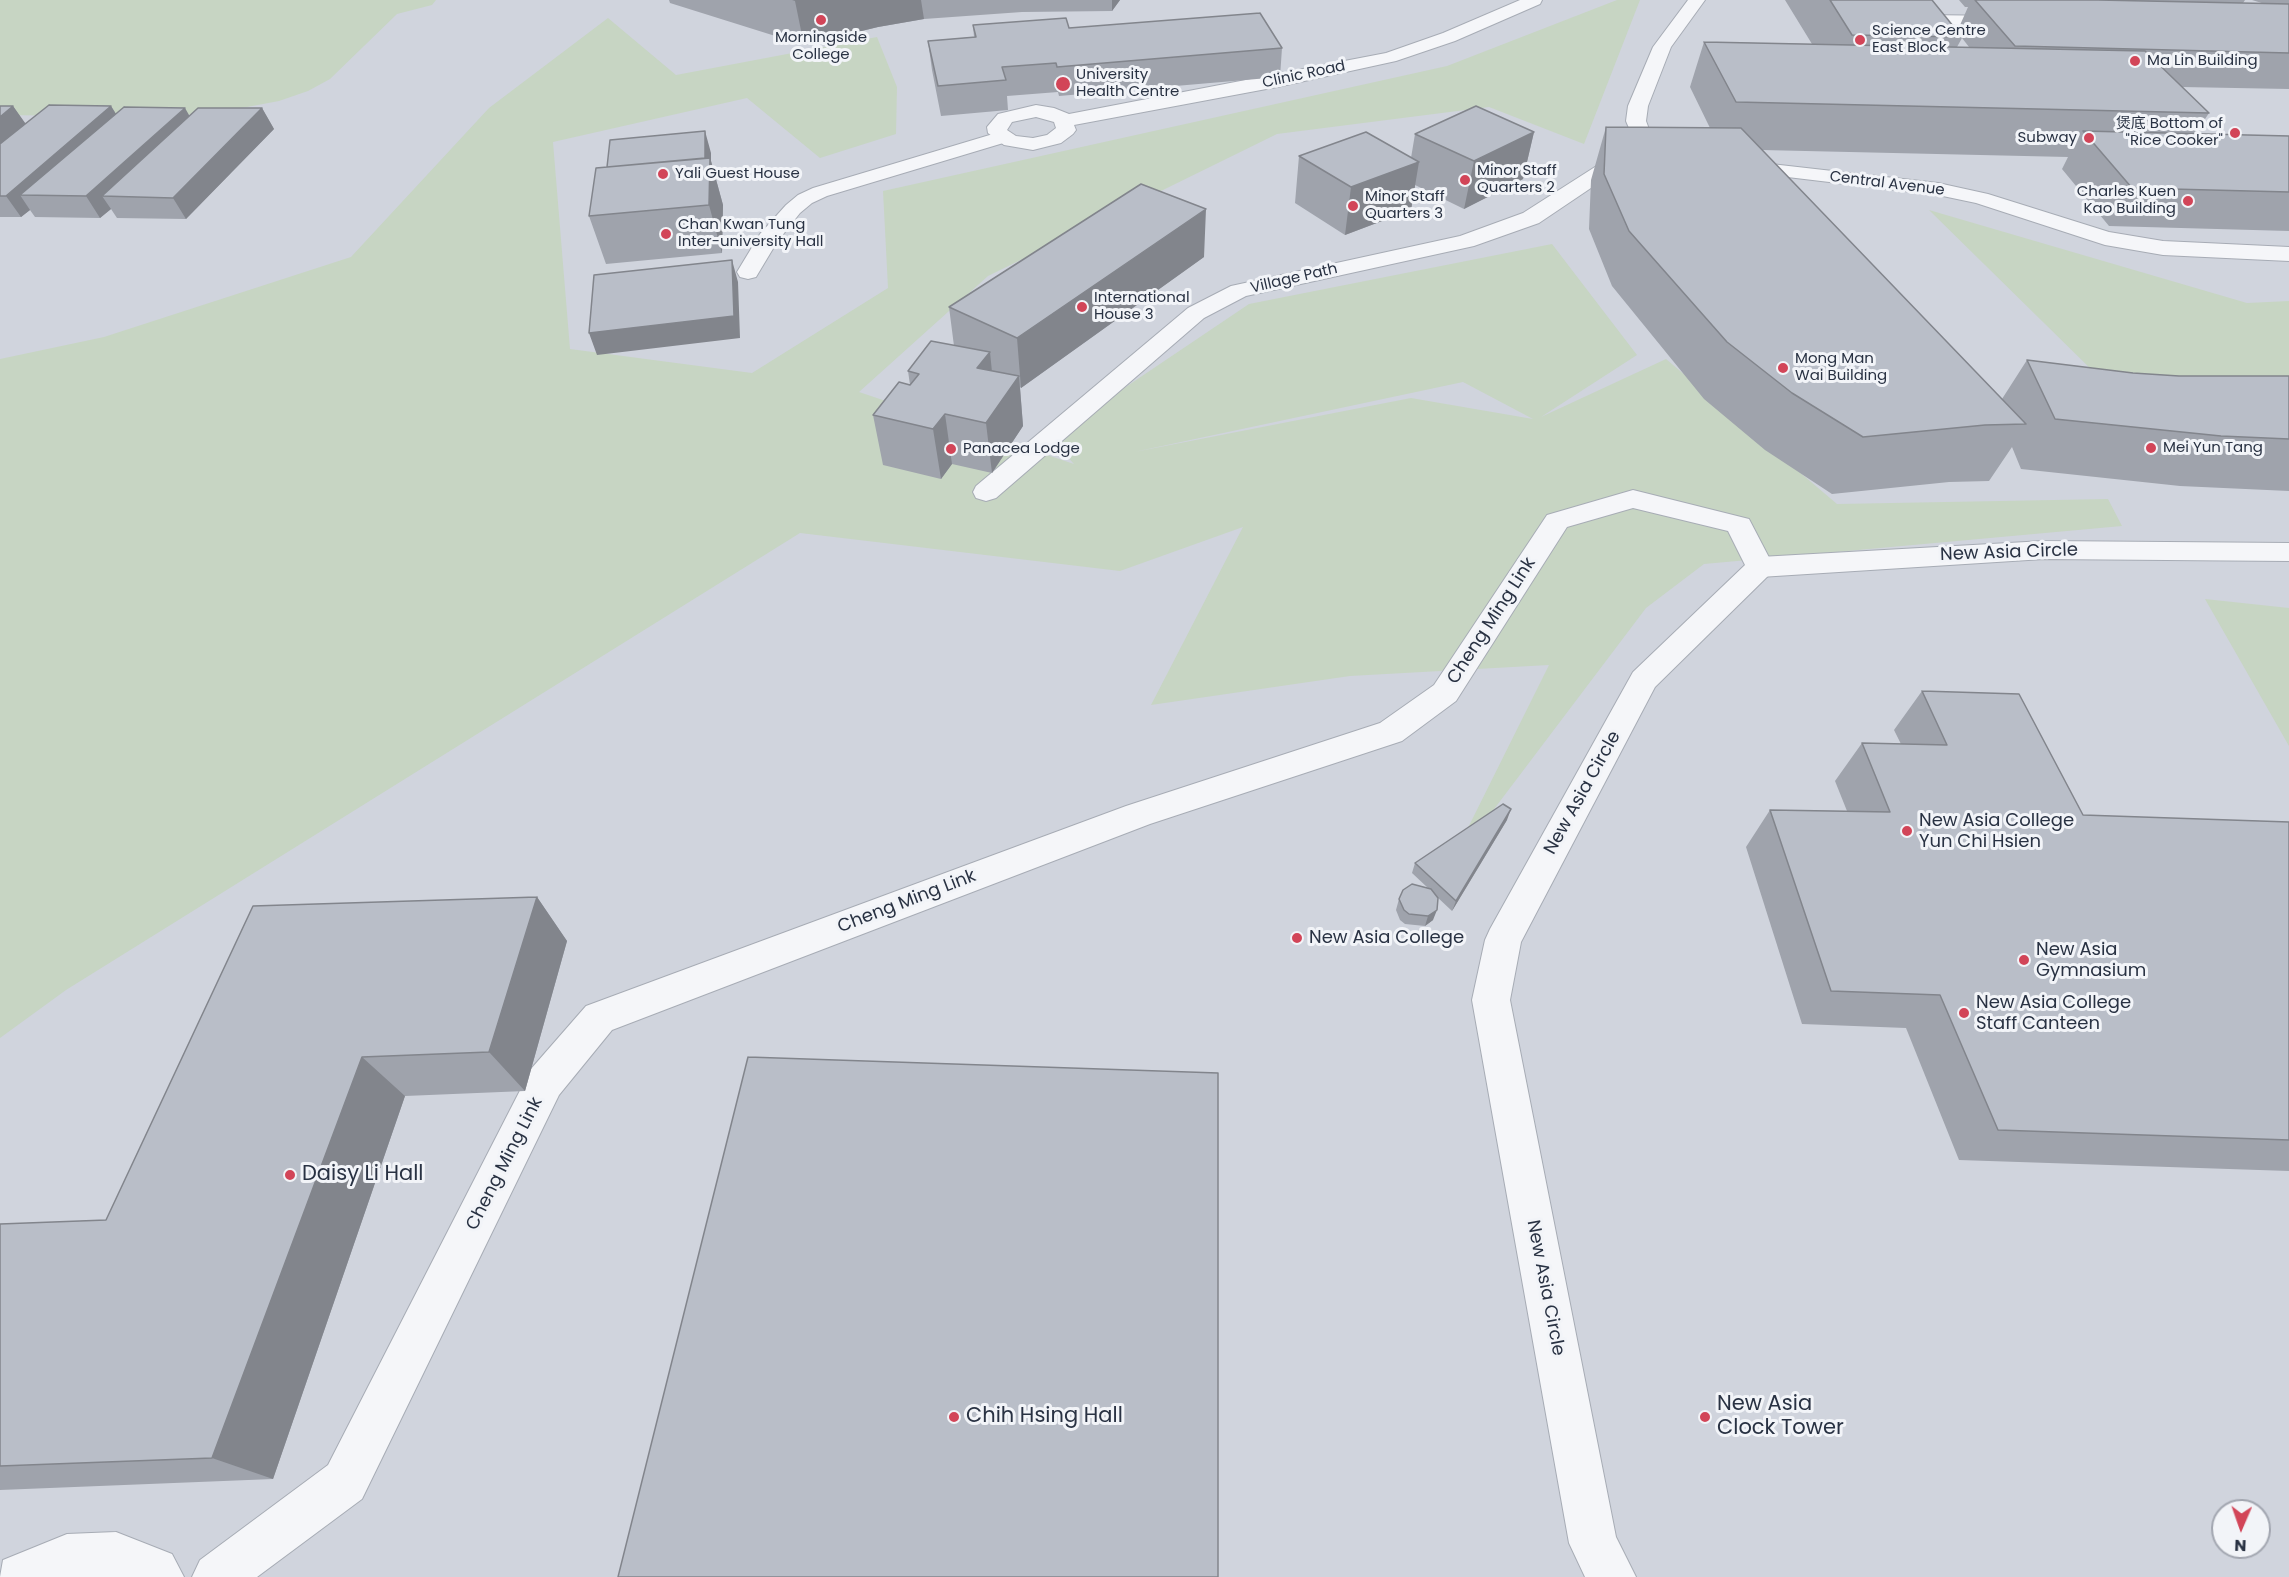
<!DOCTYPE html>
<meta charset="utf-8">
<style>
body{margin:0}
#map{position:relative;width:2289px;height:1577px;overflow:hidden;background:#e2e5eb;font-family:Poppins,sans-serif}
canvas{display:block}
.north{position:absolute;left:2211px;top:1499px;width:60px;height:60px;box-sizing:border-box;background:#f2f4f8;border:2px solid #a2a6b0;border-radius:50%;rotate:182deg;font-size:16px;font-weight:700;line-height:24px;text-align:center;color:#293243}
.north::after{content:'';display:block;margin:auto;width:21px;height:27px;background:#d24558;clip-path:polygon(50% 0,100% 100%,50% 72%,0 100%)}
</style>
<div id="map">
<canvas width="2289" height="1577"></canvas>
<div class="north">N</div>
</div>
<script>
const c = document.querySelector('canvas').getContext('2d');
c.lineJoin = 'round';
function fill(path, color) { c.fillStyle = color; c.fill(path, 'evenodd'); }
const toPath = rows => new Path2D(rows.map(r => 'M' + r).join(''));
function strokePath(path, color, width, dash) { c.strokeStyle = color; c.lineWidth = width; c.lineCap = dash ? 'butt' : 'round'; c.setLineDash(dash || []); c.stroke(path); }
function write(font, color, halo, rows, align = 'center') {
  c.font = font + ' Poppins,"Noto Sans TC",sans-serif'; c.lineWidth = 6; c.setLineDash([]); c.textBaseline = 'middle'; c.strokeStyle = halo; c.fillStyle = color; for (const [text, x, y, turn = 0] of rows) {
    c.save(); c.translate(x, y); c.rotate((+turn || 0) * Math.PI / 180); c.textAlign = isNaN(turn) ? turn : align; if (halo) c.strokeText(text, 0, 0); c.fillText(text, 0, 0); c.restore();
  }
}
fill(toPath([
 [0,0,2289,0,2289,1577,0,1577],
 [2223,1511,2259,1511,2259,1547,2223,1547]
]), '#d0d4dd');
fill(toPath([
 [0,0,436,0,432,5,397,14,330,79,308,91,279,101,247,107,170,117,0,115],
 [1617,0,1640,0,1584,144,1489,107,1277,134,988,276,859,392,1074,464,1050,438,1249,304,1552,244,1637,355,1541,417,1666,359,1837,504,2108,499,2122,526,1704,564,1646,608,1445,874,1549,665,1350,676,1151,705,1243,527,1120,571,800,533,66,990,0,1038,0,359,104,337,351,257,489,108,608,18,676,75,877,37,897,87,896,134,820,158,747,98,553,142,570,349,752,373,888,288,883,191,1447,66],
 [1463,382,1533,419,1411,398,1134,452],
 [1929,210,2247,303,2289,301,2289,383,2099,377],
 [2205,599,2289,608,2289,746]
]), '#c7d5c3');
const service = toPath([
 [1923,15,2008,16,2014,17,2017,21,2014,25,2008,26,1917,24,1914,20,1917,16,1923,15],
 [1003,131,1010,133,1013,137,1010,141,827,196,812,203,800,213,777,242,756,277,748,279,740,277,737,272,760,234,786,205,798,195,813,188,1003,131],
 [1627,149,1634,151,1637,155,1634,159,1539,223,1474,246,1246,296,1204,318,996,498,986,501,976,498,973,492,976,486,1188,308,1231,286,1460,236,1523,213,1620,151,1627,149],
 [1633,490,1749,519,1774,567,1770,574,1655,687,1521,942,1510,1000,1616,1537,1636,1577,1585,1577,1569,1543,1472,1000,1485,940,1490,929,1633,672,1745,565,1728,531,1633,508,1567,527,1456,701,1402,741,1150,824,612,1030,559,1095,362,1499,257,1577,192,1577,200,1560,328,1465,531,1069,586,1006,1126,806,1380,723,1434,685,1547,515,1633,490],
 [116,1532,172,1554,184,1577,0,1577,3,1560,67,1534,116,1532]
]);
const minor = toPath([
 [1520,0,1542,0,1540,4,1455,41,1396,61,1277,87,1074,125,1076,130,1073,134,1061,143,1033,150,1004,145,988,133,987,127,998,114,1036,105,1054,108,1069,114,1386,53,1443,33,1520,0],
 [1036,117,1054,122,1056,128,1047,135,1033,138,1016,136,1007,130,1012,122,1036,117],
 [1688,0,1705,0,1671,47,1648,106,1646,121,1653,140,1674,152,1677,156,1674,160,1667,162,1637,147,1626,121,1628,106,1653,47,1688,0],
 [1736,160,1938,183,1988,194,2109,232,2163,241,2289,247,2289,261,2163,255,2105,245,1976,203,1938,195,1729,170,1726,166,1729,162,1736,160],
 [2044,541,2289,543,2289,561,2044,559,1760,577,1750,574,1746,567,1750,560,1760,557,2044,541]
]);
strokePath(service, '#a7acb5', 2);
strokePath(minor, '#a7acb5', 2);
fill(service, '#f5f6f9');
fill(minor, '#f5f6f9');
fill(toPath([
 [669,0,1120,0,1112,11,1022,12,924,19,878,27,804,45,670,3],
 [1785,0,1932,0,1957,32,1968,7,1965,7,1959,0,2245,0,2243,3,2265,4,2252,0,2289,0,2289,89,2182,87,2209,113,2195,134,2289,136,2289,231,2109,226,2062,169,2068,157,1762,150,2002,399,2027,360,2133,373,2179,376,2289,376,2289,491,2180,486,2021,469,2012,447,1989,481,1949,482,1832,494,1765,450,1704,399,1612,286,1589,229,1591,180,1606,127,1710,128,1690,87,1704,42,1812,44],
 [1962,38,1969,47,1957,47],
 [973,25,1069,28,1282,48,1280,77,1059,96,1058,92,1007,96,1008,110,941,116,932,70,928,41,974,37],
 [0,106,13,106,25,124,111,106,116,114,189,116,262,108,274,129,186,219,117,218,111,209,100,218,35,217,30,210,21,217,0,217],
 [1534,132,1523,179,1464,209,1415,185,1411,210,1345,235,1295,203,1299,156,1411,158,1415,134],
 [711,153,711,161,723,205,722,253,606,264,589,216],
 [1204,257,1021,388,1020,387,1023,426,992,473,952,464,941,479,883,465,873,415,910,385,908,371,954,346,949,307],
 [1922,691,2083,815,2289,822,2289,1171,1959,1160,1906,1028,1802,1024,1746,847,1770,810,1847,811,1835,781,1862,743,1901,744,1894,730],
 [1507,820,1452,911,1435,895,1433,920,1425,926,1405,924,1400,920,1396,910,1399,899,1428,888,1412,873,1415,863],
 [537,897,567,941,525,1091,405,1096,273,1479,0,1490,0,1224,106,1220]
]), '#9fa3ac');
fill(toPath([
 [792,0,921,0,924,19,878,27,804,45,795,1],
 [1112,0,1120,0,1112,11],
 [13,106,28,127,0,150,0,117],
 [111,106,124,127,20,195,30,210,21,217,6,196],
 [185,108,197,129,102,196,111,209,100,218,86,196],
 [262,108,274,129,186,219,173,198],
 [705,131,711,153,711,161,723,205,722,253,709,205,705,166],
 [1534,132,1523,179,1464,209,1474,161],
 [1419,162,1411,210,1345,235,1351,187],
 [1206,209,1204,257,1021,388,1017,338],
 [732,260,738,282,740,338,597,355,589,333],
 [990,352,995,402,977,368],
 [1019,376,1023,426,992,473,986,423],
 [945,414,952,464,941,479,933,429],
 [1511,809,1507,820,1452,911,1456,901],
 [537,897,567,941,525,1091,489,1052],
 [1437,910,1433,920,1425,926,1428,916],
 [362,1057,405,1096,273,1479,212,1458]
]), '#82858c');
const building = toPath([
 [1830,0,1932,0,1962,37,1852,35,1830,0],
 [1975,0,2098,0,2289,4,2289,53,2015,46,1975,0],
 [1260,13,1282,48,1057,67,1056,63,1002,67,1006,80,938,86,928,41,976,37,973,25,1066,18,1069,28,1260,13],
 [1704,42,2145,51,2209,113,1736,102,1704,42],
 [49,105,111,106,6,196,0,196,0,144,49,105],
 [0,106,13,106,0,117,0,106],
 [1476,106,1534,132,1474,161,1415,134,1476,106],
 [124,107,185,108,86,196,20,195,124,107],
 [198,108,262,108,173,198,102,196,198,108],
 [1606,127,1741,128,2026,424,1985,425,1863,437,1792,393,1727,342,1629,231,1604,174,1606,127],
 [705,131,705,158,607,167,610,140,705,131],
 [2083,131,2289,136,2289,192,2132,188,2083,131],
 [1366,132,1419,162,1351,187,1299,156,1366,132],
 [710,158,709,205,589,216,596,168,710,158],
 [1141,184,1206,209,1017,338,949,307,1141,184],
 [732,260,734,316,589,333,594,275,732,260],
 [931,341,990,352,977,368,1019,376,986,423,945,414,933,429,873,415,899,382,910,385,919,374,908,371,931,341],
 [2027,360,2133,373,2179,376,2289,376,2289,439,2221,436,2055,419,2027,360],
 [1922,691,2019,694,2083,815,2289,822,2289,1140,1998,1130,1940,995,1831,991,1770,810,1890,812,1862,743,1947,745,1922,691],
 [1503,804,1511,809,1456,901,1415,863,1503,804],
 [1412,884,1431,889,1438,898,1437,910,1428,916,1409,914,1404,910,1399,899,1403,890,1412,884],
 [537,897,489,1052,362,1057,212,1458,0,1466,0,1224,106,1220,253,906,537,897],
 [748,1057,1218,1073,1218,1577,618,1577,748,1057]
]);
fill(building, '#b9bec8');
strokePath(building, '#82858c', 1.5);
for (const [x, y, r, color] of [
 [821,20,6,"#d24558"],
 [1860,40,6,"#d24558"],
 [2135,61,6,"#d24558"],
 [1063,84,8,"#d24558"],
 [2235,133,6,"#d24558"],
 [2089,138,6,"#d24558"],
 [663,174,6,"#d24558"],
 [1465,180,6,"#d24558"],
 [2188,201,6,"#d24558"],
 [1353,206,6,"#d24558"],
 [666,234,6,"#d24558"],
 [1082,307,6,"#d24558"],
 [1783,368,6,"#d24558"],
 [2151,448,6,"#d24558"],
 [951,449,6,"#d24558"],
 [1907,831,6,"#d24558"],
 [1297,938,6,"#d24558"],
 [2024,960,6,"#d24558"],
 [1964,1013,6,"#d24558"],
 [290,1175,6,"#d24558"],
 [954,1417,6,"#d24558"],
 [1705,1417,6,"#d24558"]
]) { const dot = new Path2D(); dot.arc(x, y, r, 0, 2 * Math.PI); c.fillStyle = color; c.fill(dot); strokePath(dot, '#f2f4f8', 2); }
write('15px', '#293243', '#f2f4f8', [
 ["Science Centre",1872,31],
 ["East Block",1872,48],
 ["Morningside",821,38,"center"],
 ["College",821,55,"center"],
 ["Ma Lin Building",2147,61],
 ["University",1076,75],
 ["Health Centre",1076,92],
 ["煲底 Bottom of",2223,124,"right"],
 ["\"Rice Cooker\"",2223,141,"right"],
 ["Subway",2077,138,"right"],
 ["Minor Staff",1477,171],
 ["Quarters 2",1477,188],
 ["Yali Guest House",675,174],
 ["Charles Kuen",2176,192,"right"],
 ["Kao Building",2176,209,"right"],
 ["Minor Staff",1365,197],
 ["Quarters 3",1365,214],
 ["Chan Kwan Tung",678,225],
 ["Inter-university Hall",678,242],
 ["International",1094,298],
 ["House 3",1094,315],
 ["Mong Man",1795,359],
 ["Wai Building",1795,376],
 ["Mei Yun Tang",2163,448],
 ["Panacea Lodge",963,449]
], 'left');
write('15px', '#293243', '#f2f4f8', [
 ["Clinic Road",1304,75,-12],
 ["Central Avenue",1887,184,7],
 ["Village Path",1294,279,-13]
]);
write('18px', '#293243', '#f2f4f8', [
 ["New Asia Circle",2009,553,-2],
 ["Cheng Ming Link",1492,621,-57],
 ["New Asia Circle",1583,793,-61],
 ["Cheng Ming Link",907,902,-21],
 ["Cheng Ming Link",505,1164,-63],
 ["New Asia Circle",1545,1288,79]
]);
write('18px', '#293243', '#f2f4f8', [
 ["New Asia College",1919,821],
 ["Yun Chi Hsien",1919,842],
 ["New Asia College",1309,938],
 ["New Asia",2036,950],
 ["Gymnasium",2036,971],
 ["New Asia College",1976,1003],
 ["Staff Canteen",1976,1024]
], 'left');
write('21px', '#293243', '#f2f4f8', [
 ["Daisy Li Hall",302,1175],
 ["New Asia",1717,1405],
 ["Clock Tower",1717,1429],
 ["Chih Hsing Hall",966,1417]
], 'left');
</script>
